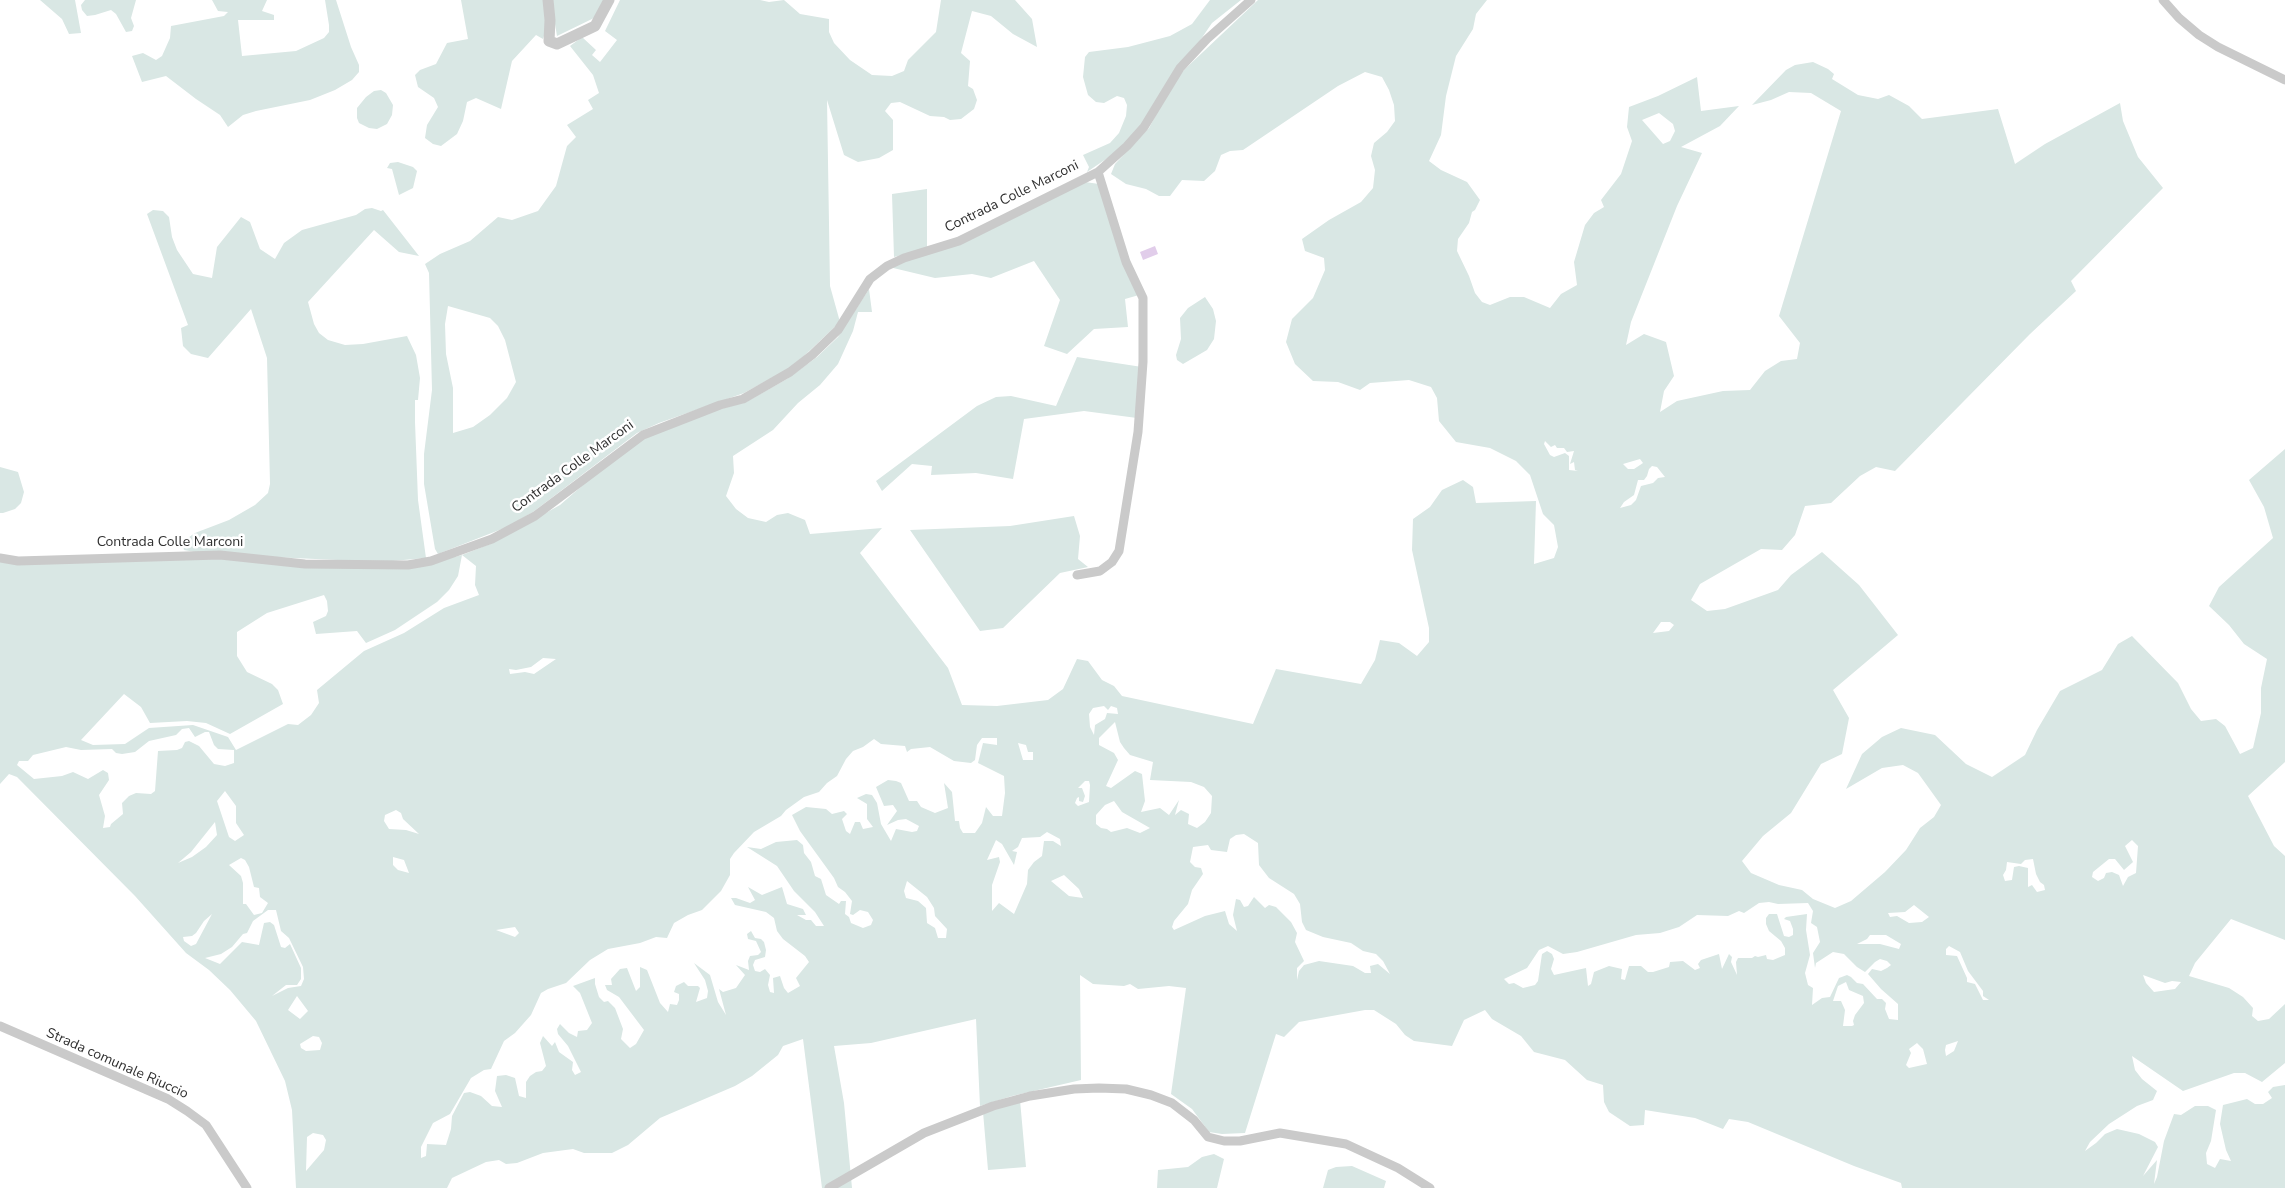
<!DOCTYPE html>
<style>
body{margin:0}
canvas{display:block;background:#fff}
</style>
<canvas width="2285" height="1188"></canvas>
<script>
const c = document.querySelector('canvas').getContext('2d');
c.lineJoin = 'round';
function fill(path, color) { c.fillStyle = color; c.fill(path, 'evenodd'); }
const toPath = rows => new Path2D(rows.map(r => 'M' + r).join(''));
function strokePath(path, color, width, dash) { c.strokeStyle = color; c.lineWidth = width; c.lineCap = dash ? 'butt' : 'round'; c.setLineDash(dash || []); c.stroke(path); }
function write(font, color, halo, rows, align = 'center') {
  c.font = font + ' "Nunito Sans",sans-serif'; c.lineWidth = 5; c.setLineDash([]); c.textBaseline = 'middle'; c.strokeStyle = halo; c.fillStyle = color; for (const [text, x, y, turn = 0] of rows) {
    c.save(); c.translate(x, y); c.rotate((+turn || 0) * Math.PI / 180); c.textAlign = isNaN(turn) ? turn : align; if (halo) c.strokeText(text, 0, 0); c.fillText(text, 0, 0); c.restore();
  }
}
fill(toPath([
 [40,0,75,0,81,33,69,34,62,19],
 [85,0,136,0,131,18,134,26,132,31,126,32,116,14,111,10,95,15,87,16,82,10,81,5],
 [212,0,267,0,262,11,274,15,274,20,238,20,242,56,296,51,324,38,329,32,329,25,325,0,336,0,351,47,359,65,359,72,352,80,335,90,310,100,256,111,243,115,228,127,220,115,196,99,166,76,142,82,132,56,143,53,156,60,162,56,170,38,171,26,224,16,228,12,218,11],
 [461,0,544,0,548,23,543,39,536,35,512,61,501,109,476,98,467,102,463,121,457,134,441,146,433,144,425,138,427,125,438,107,434,98,418,87,415,75,420,70,436,64,447,43,468,39],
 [551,0,604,0,594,18,557,36],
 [620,0,760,0,769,2,784,0,800,14,829,19,829,32,834,43,850,60,872,75,892,76,904,71,908,60,936,32,941,0,1015,0,1032,19,1037,47,1013,34,991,16,972,11,961,53,970,61,968,86,973,89,977,100,974,109,961,119,950,120,944,117,930,116,900,102,891,103,885,111,893,120,893,150,879,158,858,162,844,155,827,100,830,286,840,322,804,356,788,369,744,393,659,423,637,433,533,512,507,527,438,554,435,549,424,484,424,454,432,390,429,273,425,264,440,254,470,241,498,217,512,220,538,211,556,186,567,146,576,137,567,125,593,109,588,100,599,93,593,75,570,46,582,37,596,50,592,55,600,62,617,40,605,31],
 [448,306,490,318,498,326,505,340,516,382,507,398,490,415,473,427,453,433,453,388,446,354,445,324],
 [1210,0,1241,0,1212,23,1137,133,1109,157,1087,172,1089,167,1083,155,1110,143,1119,133,1126,116,1127,105,1124,98,1117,96,1104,103,1096,102,1088,95,1083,77,1085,57,1089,52,1128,47,1170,36,1192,24],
 [1258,0,1487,0,1476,14,1473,29,1456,56,1446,96,1441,135,1429,161,1441,170,1467,182,1480,200,1475,210,1472,212,1469,223,1458,239,1457,251,1469,276,1475,293,1482,302,1490,305,1510,297,1524,297,1550,308,1561,294,1577,285,1574,262,1585,225,1594,213,1604,207,1601,200,1621,174,1632,141,1627,127,1629,107,1658,96,1697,77,1701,111,1739,106,1720,126,1681,147,1702,153,1677,206,1631,322,1626,345,1644,334,1666,342,1674,376,1664,391,1660,412,1677,401,1723,391,1750,390,1765,371,1781,361,1797,359,1800,343,1779,316,1841,111,1811,93,1789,92,1771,100,1752,105,1786,70,1795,65,1813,62,1828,69,1834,74,1832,79,1858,95,1878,99,1889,95,1909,106,1922,119,1998,109,2015,164,2045,144,2120,103,2123,121,2138,157,2163,188,2071,281,2076,291,2030,334,1895,471,1876,467,1860,476,1831,503,1805,506,1795,535,1782,550,1761,549,1700,584,1691,600,1707,611,1725,609,1778,590,1791,575,1822,552,1859,585,1898,635,1833,690,1849,718,1842,754,1821,764,1791,813,1763,836,1742,861,1751,873,1779,885,1802,890,1813,899,1835,908,1851,901,1885,872,1906,850,1920,828,1934,817,1941,805,1918,773,1903,765,1882,768,1846,789,1862,754,1882,737,1901,728,1935,735,1966,764,1992,777,2025,755,2037,730,2060,691,2102,670,2118,644,2132,636,2178,683,2191,709,2201,721,2216,719,2225,726,2240,754,2253,748,2261,713,2261,688,2267,659,2244,644,2229,625,2209,606,2219,587,2273,538,2264,507,2249,480,2285,449,2285,762,2248,796,2274,846,2285,856,2285,940,2231,919,2195,963,2189,976,2229,988,2243,997,2253,1008,2252,1016,2258,1021,2269,1019,2285,1004,2285,1063,2262,1082,2245,1073,2234,1073,2183,1091,2132,1056,2135,1070,2142,1079,2157,1091,2153,1100,2137,1106,2109,1124,2090,1142,2085,1151,2096,1143,2105,1134,2117,1129,2139,1134,2155,1142,2158,1147,2143,1176,2157,1160,2154,1184,2157,1177,2164,1141,2174,1114,2181,1115,2195,1106,2208,1106,2216,1110,2211,1141,2206,1153,2207,1164,2215,1168,2220,1159,2231,1161,2226,1150,2220,1124,2223,1105,2247,1099,2255,1104,2263,1104,2272,1098,2268,1092,2273,1087,2285,1085,2285,1188,1902,1188,1901,1183,1854,1166,1748,1122,1729,1119,1723,1129,1695,1118,1645,1110,1644,1125,1630,1126,1609,1112,1604,1102,1603,1085,1587,1080,1565,1060,1534,1052,1521,1036,1492,1019,1485,1010,1464,1020,1452,1046,1414,1041,1405,1035,1396,1024,1374,1010,1365,1010,1299,1022,1284,1037,1276,1034,1245,1133,1222,1134,1209,1132,1192,1109,1171,1094,1186,988,1169,986,1138,989,1130,984,1124,986,1093,984,1080,975,1081,1080,1012,1096,980,1106,976,1019,871,1043,834,1046,844,1103,852,1188,822,1188,803,1039,783,1046,778,1055,752,1076,735,1086,660,1118,628,1145,612,1153,584,1153,573,1149,543,1153,517,1163,506,1164,499,1160,486,1162,452,1178,447,1188,296,1188,292,1110,285,1081,256,1021,230,990,209,970,186,953,135,896,17,777,9,774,0,784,0,559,223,558,313,565,446,559,462,555,490,544,560,505,591,478,645,438,713,411,746,402,787,379,817,357,838,337,869,289,872,312,858,312,853,331,838,364,820,385,798,403,773,430,733,456,734,473,726,496,736,509,748,518,766,522,777,515,788,513,805,520,810,534,882,528,860,553,948,668,962,705,997,706,1048,700,1063,689,1077,659,1088,661,1102,680,1114,686,1122,696,1253,724,1276,669,1361,684,1375,660,1380,640,1399,643,1417,656,1429,642,1429,628,1412,550,1413,519,1430,507,1442,490,1463,480,1473,487,1476,503,1536,501,1534,564,1554,558,1558,547,1554,525,1543,514,1530,475,1516,461,1490,448,1456,442,1439,421,1437,398,1431,387,1409,380,1370,383,1360,390,1338,382,1313,381,1295,364,1286,342,1292,319,1313,298,1325,270,1324,258,1305,251,1302,239,1329,220,1361,202,1373,188,1375,170,1371,156,1374,143,1387,132,1395,121,1394,105,1389,90,1382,77,1365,72,1338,86,1243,150,1230,151,1221,155,1215,171,1204,181,1182,180,1170,196,1159,196,1146,189,1126,184,1111,174,1115,164,1149,128,1173,83,1185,69],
 [1659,113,1673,124,1675,131,1670,141,1663,144,1642,120],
 [1545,441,1551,447,1555,445,1557,448,1564,448,1567,452,1574,451,1570,464,1574,462,1575,470,1578,471,1569,470,1569,456,1565,453,1554,457,1550,455,1544,444],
 [1640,459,1643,463,1634,469,1628,469,1623,464],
 [1652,466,1657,467,1665,477,1658,478,1653,483,1641,486,1636,500,1631,505,1620,508,1624,502,1634,495,1638,480,1644,480,1647,476,1649,469],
 [462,555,476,566,475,585,479,595,444,608,404,633,364,651,317,690,319,703,311,715,298,725,288,724,236,750,228,737,193,725,149,728,125,744,93,745,81,740,124,694,141,707,150,723,187,721,206,723,230,734,283,704,278,690,272,684,247,672,237,656,237,632,267,613,324,595,327,601,328,611,326,616,313,622,316,634,357,631,366,643,395,630,437,602,449,590,458,576],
 [1661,622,1670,622,1674,625,1669,631,1653,633],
 [543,658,556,659,534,674,525,672,510,674,509,669,516,670,531,667],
 [1104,706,1108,710,1111,706,1117,708,1118,714,1107,713,1105,719,1095,725,1094,735,1090,727,1089,714,1093,708],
 [1115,722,1120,742,1124,748,1130,755,1153,762,1150,780,1191,782,1204,787,1212,796,1211,813,1205,822,1197,828,1188,824,1189,814,1181,810,1175,815,1179,800,1169,815,1160,808,1141,812,1145,801,1142,774,1135,771,1111,788,1106,786,1118,760,1114,753,1099,745,1099,738],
 [189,728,195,737,205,732,209,732,214,745,218,749,234,750,234,763,225,766,214,764,199,746,189,741,185,742,182,748,177,750,158,751,155,791,151,794,136,793,129,796,122,803,123,814,111,824,110,827,103,828,105,816,99,795,109,780,108,773,103,770,88,779,73,772,62,776,34,779,17,765,19,761,28,761,33,755,66,747,81,750,112,749,116,753,122,754,135,752,149,741,176,735,182,729],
 [982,738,997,738,997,745,983,743,978,763,1004,776,1005,793,1002,816,993,816,986,807,982,823,975,833,963,833,960,828,959,821,955,821,952,792,944,783,948,808,935,813,921,807,917,801,909,801,901,783,896,781,888,780,876,787,884,806,893,805,897,811,887,825,898,820,906,819,919,826,917,831,912,832,896,829,891,841,881,824,877,803,872,795,866,794,857,798,867,804,867,819,873,827,863,829,860,822,855,822,850,834,846,831,842,819,847,814,844,811,832,814,826,809,806,807,792,815,800,831,834,878,838,887,845,892,852,901,850,914,853,915,860,910,868,912,873,920,871,925,863,928,851,923,849,917,845,914,846,901,841,901,839,904,826,895,821,879,815,876,811,862,804,853,803,845,797,840,776,842,761,849,747,847,777,866,794,891,815,912,824,926,816,926,811,920,806,920,797,915,806,915,803,909,787,904,782,887,762,895,748,887,755,900,750,903,736,898,731,898,735,905,766,912,774,918,777,931,783,939,805,956,809,962,796,978,800,986,788,993,784,988,780,976,773,978,774,993,770,992,768,985,770,975,765,969,760,972,755,971,753,965,755,960,765,957,766,950,764,942,761,939,755,938,751,931,747,934,748,939,756,941,761,952,758,955,750,956,748,961,749,970,736,965,745,975,736,988,723,992,719,989,726,1015,718,1002,710,975,694,963,705,980,708,991,707,998,696,1002,700,988,698,986,688,986,684,982,676,986,674,992,679,994,679,1000,677,1005,670,1004,668,1012,660,1003,647,970,640,967,640,987,636,991,627,968,620,969,611,979,612,985,605,985,607,990,619,997,644,1030,636,1044,630,1048,621,1039,623,1029,615,1008,608,1001,604,1002,599,997,595,984,595,978,573,986,580,993,592,1023,587,1030,578,1031,577,1037,569,1033,560,1024,557,1029,558,1034,568,1046,581,1072,575,1075,572,1070,573,1062,559,1052,555,1042,552,1046,543,1036,540,1043,546,1066,542,1071,536,1072,530,1076,526,1082,526,1098,519,1096,515,1078,506,1075,497,1076,495,1091,502,1107,492,1106,481,1096,470,1092,464,1093,452,1116,451,1129,446,1145,427,1144,426,1156,421,1158,421,1147,433,1123,450,1114,471,1078,484,1070,491,1069,504,1041,515,1033,531,1015,541,993,548,989,566,983,590,960,608,949,640,943,656,937,667,938,674,923,688,915,702,910,721,891,730,875,730,859,734,853,754,832,781,816,786,810,804,797,819,792,827,783,837,776,846,759,853,751,863,747,874,739,881,744,905,746,907,752,911,749,930,747,954,761,971,763,975,760,977,745],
 [1018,743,1026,745,1028,752,1033,752,1033,760,1023,760],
 [1085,781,1089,781,1090,785,1089,802,1078,806,1075,803,1077,798,1079,797,1079,801,1083,802,1085,796,1082,788,1078,788],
 [225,791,236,806,236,823,244,835,235,841,229,837,217,801],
 [1114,801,1122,812,1150,828,1140,833,1127,828,1111,832,1107,829,1101,828,1096,824,1096,815,1105,805],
 [396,810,401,813,403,819,419,834,406,830,389,829,384,821,385,815],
 [215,822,217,835,206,847,192,857,178,863,191,852],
 [1047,832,1060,839,1061,846,1053,841,1044,841,1042,856,1034,862,1028,870,1027,884,1014,914,999,903,992,911,992,885,1000,862,999,857,987,860,996,840,1002,844,1014,865,1017,852,1012,851,1018,847,1022,838,1040,837],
 [1244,834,1258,843,1259,865,1269,878,1294,894,1300,904,1302,922,1306,930,1323,937,1351,943,1363,951,1376,954,1383,961,1390,974,1378,964,1370,966,1371,973,1365,973,1353,966,1319,961,1304,965,1299,971,1297,980,1297,968,1304,961,1295,942,1297,933,1291,922,1276,907,1269,905,1265,908,1254,897,1248,906,1244,907,1240,900,1236,899,1233,915,1237,931,1229,924,1225,911,1205,916,1174,930,1172,927,1174,921,1188,904,1192,890,1203,874,1201,868,1195,867,1190,862,1193,847,1208,845,1211,850,1227,852,1230,839,1236,835],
 [2132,840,2138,846,2136,873,2128,877,2123,886,2119,875,2112,872,2106,873,2104,878,2098,881,2092,877,2093,872,2109,859,2115,859,2124,870,2133,862,2125,846],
 [393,857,404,860,409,873,398,870,393,865],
 [241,858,245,860,249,867,254,887,259,888,260,897,268,903,262,913,254,915,246,904,243,904,243,883,241,876,229,865],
 [2033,859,2036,874,2040,882,2044,885,2045,890,2037,892,2032,885,2028,887,2028,868,2019,866,2014,867,2012,880,2005,881,2003,875,2006,870,2007,862,2021,864,2025,860],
 [1064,875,1079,889,1083,898,1069,896,1051,881],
 [907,881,927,897,934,908,935,916,947,929,946,938,938,938,935,928,927,923,926,908,918,901,906,898,904,891],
 [1769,902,1778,904,1808,903,1813,911,1811,923,1817,927,1820,942,1813,953,1815,968,1816,963,1833,952,1844,954,1857,967,1865,972,1875,962,1880,959,1887,961,1891,965,1887,968,1881,971,1872,969,1868,974,1881,989,1898,1004,1898,1020,1889,1019,1885,1009,1886,1003,1882,999,1877,999,1863,984,1857,983,1851,977,1847,975,1839,978,1830,997,1822,998,1812,1005,1813,988,1808,985,1805,973,1810,955,1806,930,1807,914,1786,917,1784,919,1790,921,1793,929,1793,935,1789,937,1784,936,1777,914,1769,914,1766,918,1766,924,1769,931,1781,941,1785,948,1785,955,1773,960,1767,959,1766,955,1758,957,1755,956,1752,958,1738,958,1736,962,1737,975,1731,962,1732,957,1729,954,1722,969,1719,954,1701,960,1698,964,1700,968,1695,970,1683,961,1670,962,1669,967,1653,972,1648,972,1641,966,1629,966,1625,980,1621,979,1622,969,1609,966,1594,972,1591,984,1588,986,1586,968,1554,975,1551,969,1554,959,1552,954,1547,951,1542,954,1538,981,1535,985,1523,988,1514,983,1509,984,1504,979,1527,968,1539,950,1548,946,1563,954,1577,952,1636,935,1660,933,1679,927,1697,915,1728,916,1739,911,1744,913,1759,903],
 [1914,905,1929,917,1922,922,1909,923,1897,916,1890,917,1888,913,1905,912],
 [268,910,276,910,281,931,289,938,303,967,304,979,301,986,288,988,272,996,286,985,297,985,301,979,301,968,290,944,285,948,281,947,274,925,270,922,264,923,259,945,242,942,220,964,205,958,221,954,232,947,243,934,247,933,253,921],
 [212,914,196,944,191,946,184,941,183,937,192,936,196,933,204,921],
 [515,927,519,933,515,937,496,930],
 [1870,935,1886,935,1901,944,1899,949,1880,944,1857,944,1867,939],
 [1949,946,1960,952,1968,971,1983,991,1983,996,1989,1000,1983,1000,1975,984,1967,982,1967,978,1957,956,1946,955,1946,949],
 [2143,975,2165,983,2172,981,2181,982,2175,989,2154,992,2146,983],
 [1846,982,1849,990,1863,996,1864,1003,1855,1015,1853,1021,1854,1025,1852,1026,1843,1026,1845,1010,1841,1001,1833,1001,1838,986],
 [297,996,308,1011,300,1019,288,1010],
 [313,1036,319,1037,322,1043,320,1050,306,1051,301,1048,300,1044],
 [1958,1041,1954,1051,1946,1056,1945,1050,1946,1045],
 [1917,1043,1923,1049,1927,1064,1909,1068,1906,1065,1911,1053,1909,1049],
 [313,1133,323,1135,326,1140,324,1150,306,1171,307,1137],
 [381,90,386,93,393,105,392,115,387,124,377,129,369,128,359,123,357,118,357,108,366,97,374,91],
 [398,162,413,167,417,171,413,188,399,195,392,169,387,168,390,163],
 [1085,182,1099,184,1139,295,1125,299,1128,327,1094,329,1067,354,1044,346,1060,300,1034,261,991,278,972,274,935,278,889,267],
 [927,189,927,248,894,257,892,194],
 [372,208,381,211,383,210,419,256,399,252,374,230,308,302,314,324,319,333,328,340,345,345,363,344,407,336,416,355,420,378,418,400,415,400,415,422,418,500,426,558,381,562,206,554,184,550,182,542,195,533,229,520,255,505,268,493,270,484,267,358,251,309,208,358,191,354,183,346,181,328,188,325,147,214,153,210,163,211,169,217,172,237,177,250,193,274,212,278,217,247,241,217,250,222,260,249,275,259,284,243,302,230,356,215,365,209],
 [1205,297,1213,309,1216,321,1214,339,1207,350,1183,364,1177,360,1176,355,1181,339,1180,318,1188,308],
 [1077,357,1142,367,1137,418,1084,411,1024,419,1013,479,976,473,931,475,932,466,912,464,882,491,876,481,977,406,996,397,1011,396,1056,406],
 [0,467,18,472,24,492,21,503,15,509,3,513,0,513],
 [1074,516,1080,536,1078,559,1088,567,1060,573,1003,628,980,631,910,530,1010,526],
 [1020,1100,1026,1167,988,1170,983,1112],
 [1214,1154,1224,1159,1217,1188,1157,1188,1158,1170,1188,1167,1202,1157],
 [1352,1166,1386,1181,1384,1188,1323,1188,1328,1170,1336,1167]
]), '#d9e7e4');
fill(toPath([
 [1155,246,1158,254,1143,260,1140,252]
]), '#e1cdea');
strokePath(toPath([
 [2163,0,2179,18,2199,35,2218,47,2285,80],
 [0,558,18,561,220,555,305,564,408,565,431,561,492,539,535,516,643,435,720,405,743,399,790,372,812,355,838,330,870,279,887,266,904,258,959,241,1098,172,1127,146,1144,127,1180,68,1207,39,1251,0],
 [1077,575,1100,571,1112,562,1119,551,1138,432,1143,362,1143,298,1126,262,1098,172],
 [0,1026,168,1099,187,1111,206,1125,247,1188],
 [829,1188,924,1133,993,1106,1030,1096,1074,1089,1099,1088,1126,1089,1151,1095,1172,1103,1194,1120,1208,1137,1224,1141,1240,1141,1280,1133,1346,1144,1398,1168,1430,1188]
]), '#cacaca', 9);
strokePath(toPath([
 [548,0,550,20,549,41,557,44,595,26,609,0]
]), '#cacaca', 11);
write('14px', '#303030', '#fff', [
 ["Contrada Colle Marconi",1012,197,-26],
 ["Contrada Colle Marconi",573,467,-36],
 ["Contrada Colle Marconi",170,543],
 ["Strada comunale Riuccio",117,1064,24]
]);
</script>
